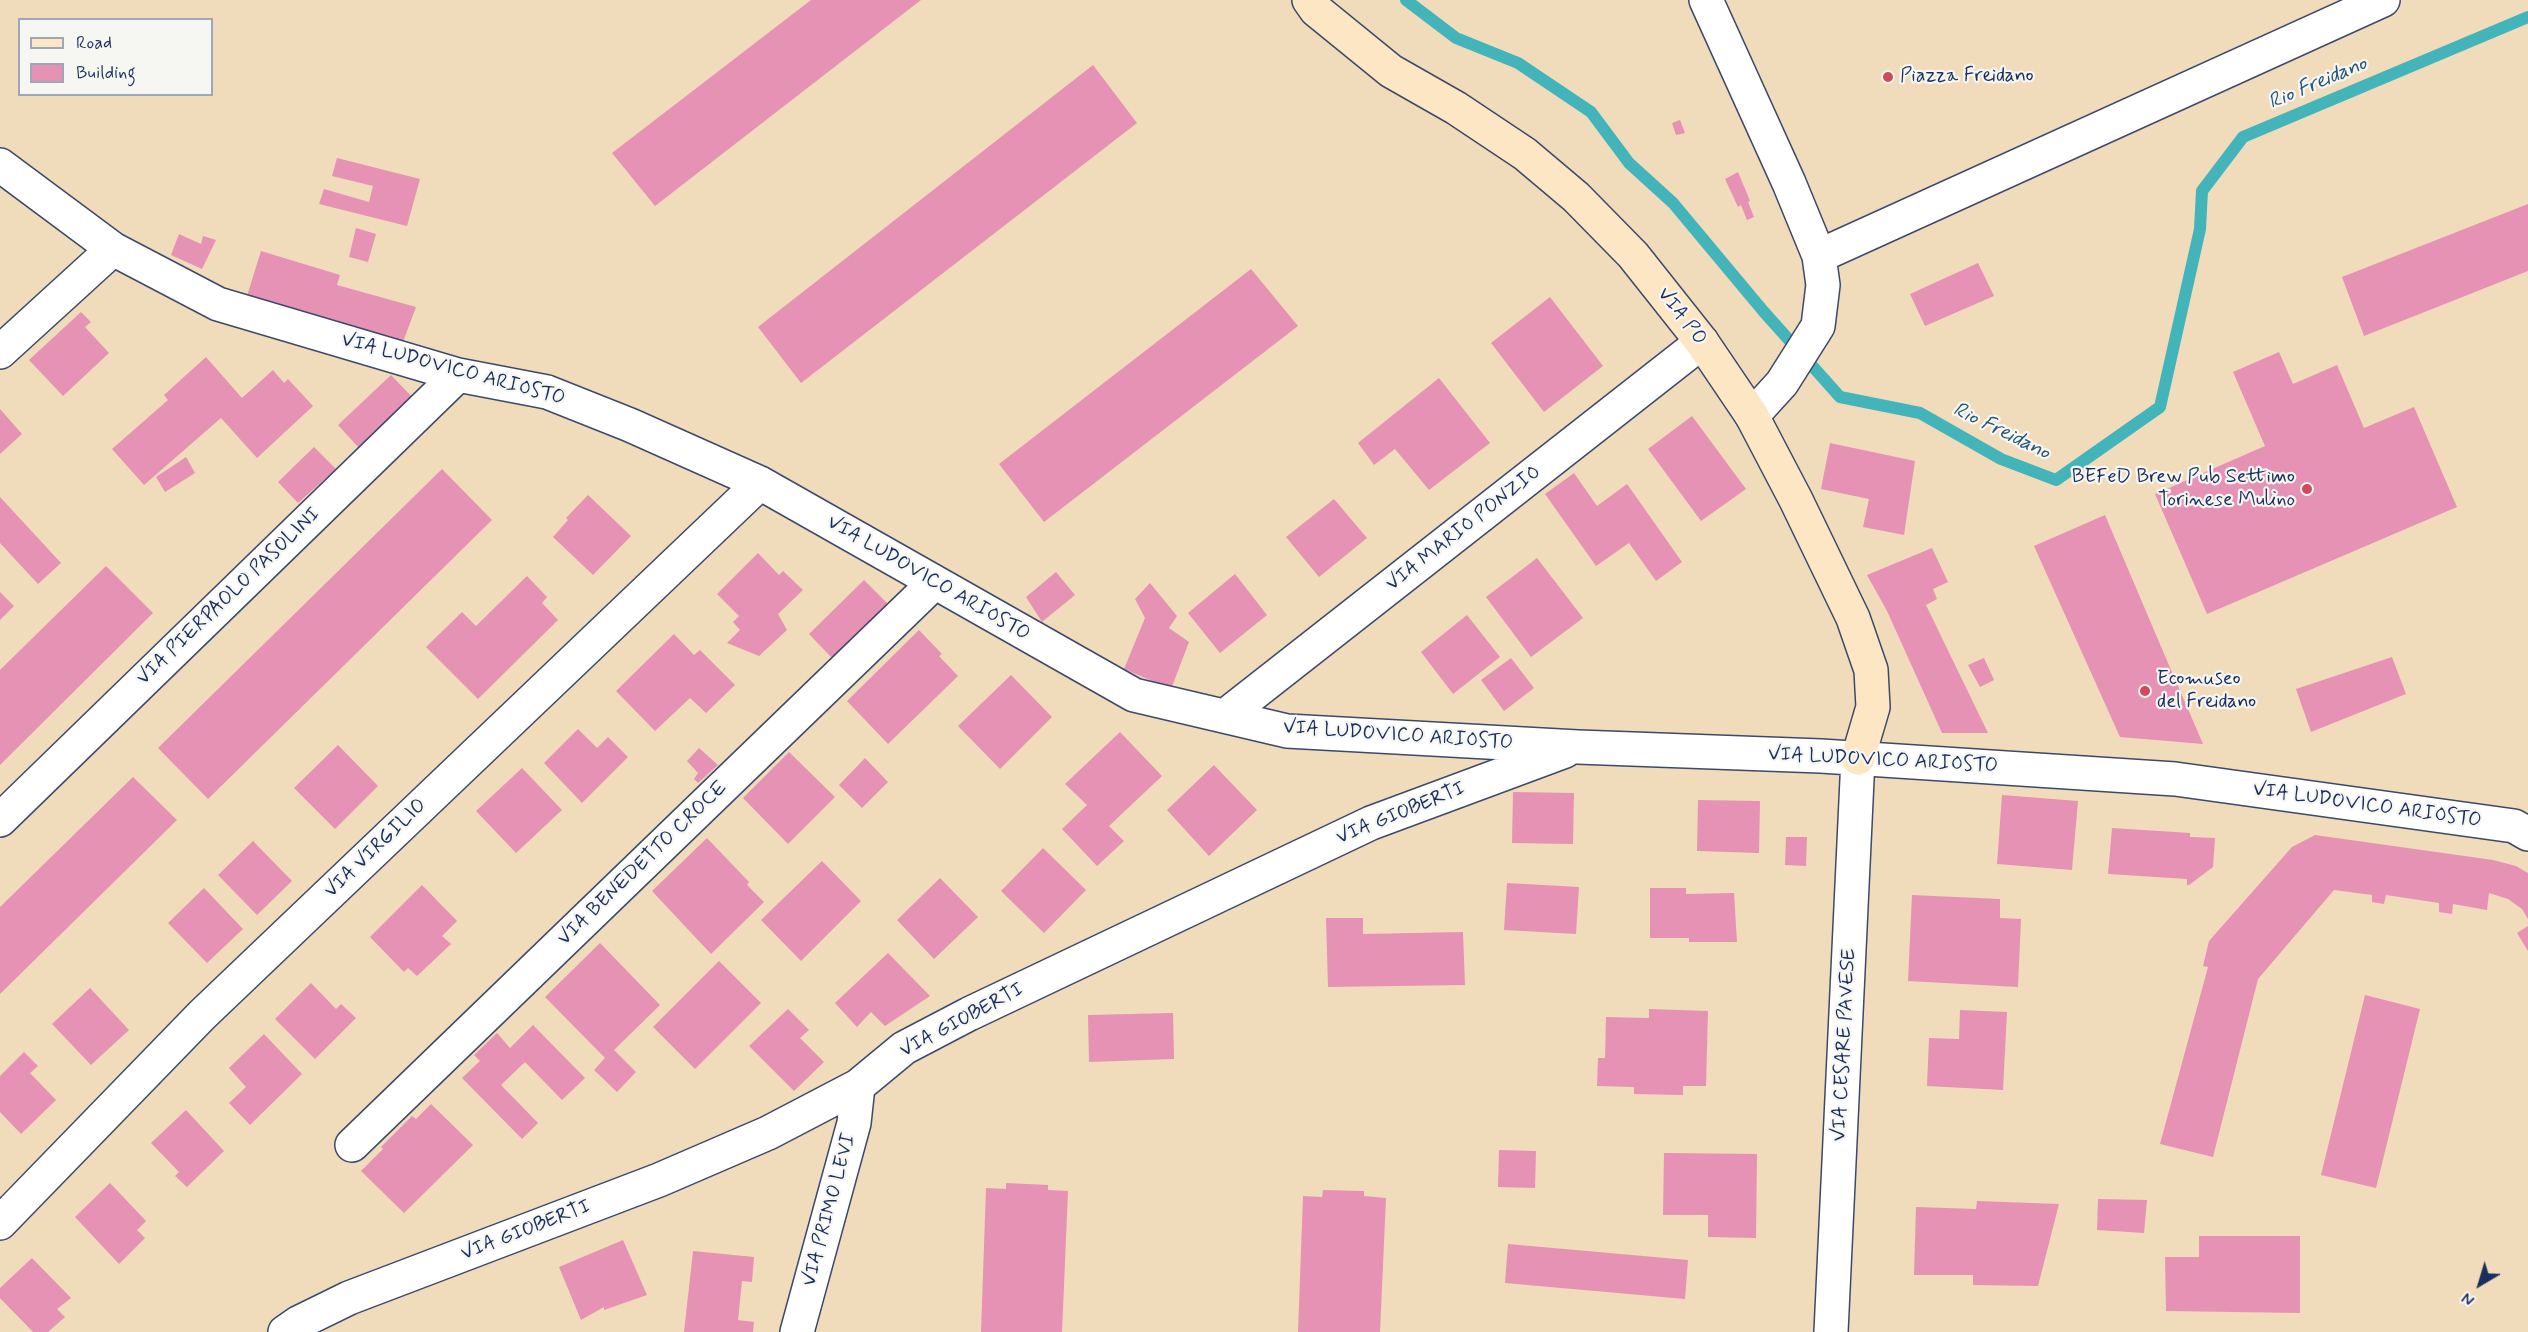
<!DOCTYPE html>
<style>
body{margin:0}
#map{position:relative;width:2528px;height:1332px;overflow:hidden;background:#f0dbba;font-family:Mynerve,sans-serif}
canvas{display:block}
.legend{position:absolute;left:18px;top:18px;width:195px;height:78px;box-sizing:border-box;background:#f6f6f2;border:2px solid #9ea6b7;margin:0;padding:8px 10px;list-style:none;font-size:18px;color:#1b2f5e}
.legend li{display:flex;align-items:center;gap:12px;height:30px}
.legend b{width:30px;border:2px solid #9ea6b7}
.north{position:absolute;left:2450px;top:1254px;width:60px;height:60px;-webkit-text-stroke:4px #f6f6f2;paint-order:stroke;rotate:218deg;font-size:16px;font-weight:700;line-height:24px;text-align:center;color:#1b2f5e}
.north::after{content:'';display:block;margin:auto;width:21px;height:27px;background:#1b2f5e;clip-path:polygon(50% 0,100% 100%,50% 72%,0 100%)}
</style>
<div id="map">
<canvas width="2528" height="1332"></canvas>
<ul class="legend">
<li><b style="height:8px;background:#fce6c4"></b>Road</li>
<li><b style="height:16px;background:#e692b5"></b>Building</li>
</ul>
<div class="north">N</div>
</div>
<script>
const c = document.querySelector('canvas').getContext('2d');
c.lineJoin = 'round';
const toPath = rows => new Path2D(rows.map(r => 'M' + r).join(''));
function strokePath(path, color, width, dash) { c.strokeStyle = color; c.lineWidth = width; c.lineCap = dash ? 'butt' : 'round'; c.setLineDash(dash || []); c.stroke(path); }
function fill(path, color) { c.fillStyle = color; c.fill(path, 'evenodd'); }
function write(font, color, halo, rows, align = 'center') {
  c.font = font + ' Mynerve,sans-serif'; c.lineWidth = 4.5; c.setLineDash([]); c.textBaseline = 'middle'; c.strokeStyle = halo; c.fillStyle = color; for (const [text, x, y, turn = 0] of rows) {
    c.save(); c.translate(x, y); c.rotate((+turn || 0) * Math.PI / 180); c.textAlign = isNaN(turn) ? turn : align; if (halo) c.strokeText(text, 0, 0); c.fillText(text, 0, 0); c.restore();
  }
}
strokePath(toPath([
 [1406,0,1456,38,1518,63,1591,112,1629,163,1673,203,1764,312,1840,397,1920,413,2001,459,2056,480,2160,407,2200,229,2202,191,2243,137,2528,17]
]), '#44b4bb', 12);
fill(toPath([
 [811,0,921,0,655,206,612,153],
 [1093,65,1137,123,801,383,758,327],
 [1680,120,1685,133,1676,135,1672,123],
 [337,158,420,179,407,226,319,204,324,189,369,202,373,186,332,176],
 [1738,172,1750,201,1748,202,1754,217,1747,220,1741,205,1738,207,1725,179],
 [2528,204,2528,271,2364,336,2342,277],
 [356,228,376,234,368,262,349,257],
 [179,234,201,244,203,236,216,240,202,269,171,255],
 [261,251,340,275,337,285,416,307,403,342,247,296],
 [1978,263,1994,296,1925,326,1910,294],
 [1251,269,1298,326,1044,522,999,464],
 [1550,297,1603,366,1544,412,1491,343],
 [81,312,91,322,85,327,109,353,63,396,29,360],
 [2279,352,2293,384,2337,365,2364,428,2414,407,2457,507,2207,614,2155,494,2265,446,2233,372],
 [206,357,242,398,273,370,284,383,288,379,313,406,257,458,221,418,144,485,112,449,168,400,164,395],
 [391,375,412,397,359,448,338,425],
 [1439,378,1490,443,1429,490,1395,449,1374,465,1358,443],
 [0,409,22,434,0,454],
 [1692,416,1746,489,1701,521,1648,449],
 [1830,443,1915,461,1904,535,1863,527,1869,499,1821,489],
 [314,447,336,469,298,503,278,482],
 [186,457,195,473,165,492,156,477],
 [442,469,492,520,208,799,158,748],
 [1574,473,1597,506,1627,484,1682,562,1656,581,1629,543,1596,566,1545,494],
 [588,495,631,536,593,575,553,537,568,520,566,518],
 [0,497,61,563,38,584,0,543],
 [1334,499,1367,538,1319,577,1286,537],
 [2105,515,2165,656,2203,744,2120,737,2034,546],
 [1932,548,1948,582,1933,589,1937,599,1926,605,1988,733,1942,733,1887,611,1867,575],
 [758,553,779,575,783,571,803,590,778,614,787,630,759,656,727,643,740,630,733,622,739,616,717,594],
 [1537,558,1583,618,1531,657,1486,597],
 [106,566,153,613,0,765,0,670],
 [1056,572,1075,595,1042,622,1026,597],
 [1235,574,1267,615,1220,653,1188,613],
 [527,576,547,597,542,603,558,620,478,699,426,647,462,612,476,626],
 [864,580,888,604,832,658,809,634],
 [1150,583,1177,616,1169,628,1189,642,1171,689,1124,669,1145,618,1135,599],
 [0,592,14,606,0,620],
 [1467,615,1500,657,1453,694,1421,652],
 [919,630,942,654,939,656,958,676,888,744,847,701],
 [674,634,694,655,700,650,735,685,706,713,690,698,655,731,616,691],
 [2392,657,2406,694,2311,732,2296,689],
 [1511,658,1534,688,1504,711,1481,680],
 [1984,658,1994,680,1980,687,1968,665],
 [1011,675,1052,717,1000,769,958,726],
 [578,729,597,748,608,737,628,757,582,803,544,763],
 [1120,732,1162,776,1109,826,1124,841,1097,866,1062,829,1087,805,1065,784],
 [338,745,378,786,335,829,294,788],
 [699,748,718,765,698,783,694,779,698,773,687,761],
 [789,752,835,797,788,844,743,798],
 [865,758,888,782,862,808,839,785],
 [1214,765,1257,810,1209,856,1167,810],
 [522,768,562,810,516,853,476,811],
 [133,777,177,820,0,994,0,907],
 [1513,792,1574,793,1573,844,1512,843],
 [2002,795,2078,801,2072,870,1997,864],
 [1698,800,1760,801,1759,853,1697,851],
 [2112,828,2190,833,2190,837,2215,838,2213,867,2189,885,2187,885,2187,879,2108,874],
 [2315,835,2493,860,2516,866,2528,873,2528,919,2522,909,2508,899,2489,893,2487,910,2453,904,2452,914,2439,912,2439,903,2386,895,2384,904,2372,902,2372,895,2334,890,2258,979,2213,1157,2160,1144,2208,967,2203,966,2209,941,2292,847],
 [1786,837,1807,837,1806,866,1785,865],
 [707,838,749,882,747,885,764,902,711,954,652,891],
 [253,841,292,881,257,915,218,875],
 [1043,848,1086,890,1044,933,1001,891],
 [822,861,861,901,801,961,761,920],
 [940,878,978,917,934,959,897,920],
 [1507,883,1579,887,1576,934,1504,930],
 [422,885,457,921,442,936,451,944,417,976,408,968,404,972,370,937],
 [204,888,243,929,207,963,168,923],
 [1650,888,1686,888,1686,894,1734,893,1737,942,1689,942,1689,938,1650,938],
 [1912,895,2000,899,2000,918,2021,919,2018,987,1908,981],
 [1326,918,1363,918,1363,934,1463,932,1465,985,1328,987],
 [2528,926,2528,951,2517,933],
 [600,943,660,1005,614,1050,636,1072,617,1092,594,1070,605,1058,545,997],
 [888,953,930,996,885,1026,871,1012,857,1027,835,1003],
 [719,961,761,1003,695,1069,653,1027],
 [311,983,336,1009,341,1004,356,1018,315,1059,275,1019],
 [90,988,129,1030,91,1065,52,1024],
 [2365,995,2420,1009,2376,1188,2321,1175],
 [788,1009,809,1030,800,1038,824,1062,794,1091,749,1046],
 [1649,1009,1708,1011,1706,1086,1683,1086,1683,1095,1634,1094,1634,1087,1597,1086,1598,1058,1605,1058,1606,1017,1649,1018],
 [1960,1010,2007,1012,2003,1090,1927,1086,1929,1038,1959,1039],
 [1173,1013,1174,1059,1089,1062,1088,1015],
 [533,1025,585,1078,562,1100,525,1062,501,1085,538,1123,522,1139,462,1078,480,1061,474,1055,497,1033,510,1048],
 [264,1034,302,1074,250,1125,229,1103,246,1087,229,1068],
 [24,1052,38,1066,30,1073,56,1100,21,1134,0,1112,0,1076],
 [431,1104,473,1145,404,1213,361,1171,383,1149,381,1147,412,1116,416,1119],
 [186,1110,224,1151,187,1187,175,1176,179,1172,151,1143],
 [1499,1150,1536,1151,1535,1188,1498,1187],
 [1664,1153,1757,1154,1756,1238,1708,1237,1708,1215,1663,1215],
 [110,1183,146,1221,137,1230,145,1238,119,1264,75,1217],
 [1006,1183,1048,1185,1048,1190,1068,1191,1062,1332,981,1332,986,1188,1006,1189],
 [1323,1190,1364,1191,1364,1196,1386,1198,1380,1332,1298,1332,1303,1196,1322,1197],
 [2098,1199,2147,1200,2144,1233,2097,1230],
 [1977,1201,2059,1204,2038,1286,1973,1285,1973,1275,1914,1275,1916,1207,1976,1209],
 [2199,1236,2300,1236,2300,1313,2166,1311,2165,1257,2199,1257],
 [623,1240,647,1295,604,1310,604,1307,581,1320,559,1267],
 [1508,1244,1688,1260,1685,1299,1505,1283],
 [693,1251,754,1257,752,1282,742,1281,738,1320,754,1322,753,1332,684,1332],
 [32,1258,71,1298,57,1309,65,1317,48,1332,33,1332,0,1298,0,1288]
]), '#e692b5');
const street = toPath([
 [1706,0,1789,183,1819,256,1823,285,1818,326,1782,383,1752,416],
 [0,165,113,249,218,304,458,375,547,392,630,425,760,483,1134,695,1287,731,1578,747,1821,756,2175,779,2514,826,2528,834],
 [1819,256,2383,0],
 [0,352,113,249],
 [1225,716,1702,342],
 [0,820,458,375],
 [352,1145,934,583],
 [0,1223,202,1015,760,483],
 [285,1332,298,1323,349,1298,659,1180,768,1133,858,1086,904,1048,969,1014,1371,823,1565,751],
 [797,1332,854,1123,858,1086],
 [1831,1332,1858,758]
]);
const secondary = toPath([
 [1309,0,1316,10,1391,71,1456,108,1525,154,1576,197,1633,255,1702,342,1752,416,1796,500,1853,618,1871,670,1873,707,1858,758]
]);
strokePath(street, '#3b496c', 36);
strokePath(secondary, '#3b496c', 36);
strokePath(street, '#fff', 33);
strokePath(secondary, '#fce6c4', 33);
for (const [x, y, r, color] of [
 [1888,77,6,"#d1495b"],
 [2307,489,6,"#d1495b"],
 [2145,691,6,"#d1495b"]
]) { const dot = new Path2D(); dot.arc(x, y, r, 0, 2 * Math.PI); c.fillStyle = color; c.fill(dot); strokePath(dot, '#f6f6f2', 2); }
write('20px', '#1b2f5e', '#f6f6f2', [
 ["Piazza Freidano",1900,77],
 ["BEFeD Brew Pub Settimo",2295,478,"right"],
 ["Torinese Mulino",2295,501,"right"],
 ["Ecomuseo",2157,680],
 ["del Freidano",2157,703]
], 'left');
write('20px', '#1b2f5e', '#f6f6f2', [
 ["VIA PO",1681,317,52],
 ["VIA LUDOVICO ARIOSTO",453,370,15],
 ["VIA MARIO PONZIO",1464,529,-38],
 ["VIA LUDOVICO ARIOSTO",928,579,30],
 ["VIA PIERPAOLO PASOLINI",229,597,-44],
 ["VIA LUDOVICO ARIOSTO",1398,736,4],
 ["VIA LUDOVICO ARIOSTO",1883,761,3],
 ["VIA LUDOVICO ARIOSTO",2367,806,8],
 ["VIA GIOBERTI",1401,814,-22],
 ["VIA VIRGILIO",376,849,-44],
 ["VIA BENEDETTO CROCE",643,864,-44],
 ["VIA GIOBERTI",962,1021,-28],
 ["VIA CESARE PAVESE",1845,1045,-87],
 ["VIA PRIMO LEVI",830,1210,-75],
 ["VIA GIOBERTI",526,1231,-21]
]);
write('italic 21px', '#27577a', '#f6f6f2', [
 ["Rio Freidano",2318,84,-23],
 ["Rio Freidano",2001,432,26]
]);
</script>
